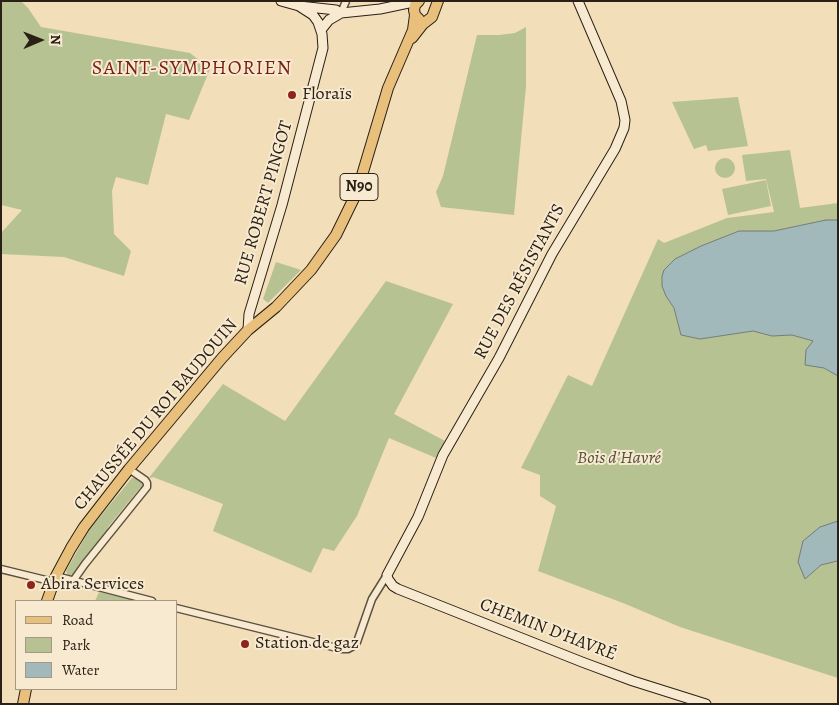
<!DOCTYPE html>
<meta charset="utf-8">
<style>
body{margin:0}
#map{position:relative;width:839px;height:705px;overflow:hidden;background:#f2deb8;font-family:Alegreya,serif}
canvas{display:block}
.frame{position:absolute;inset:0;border:2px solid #2a2015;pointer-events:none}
.legend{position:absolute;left:15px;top:600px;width:162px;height:90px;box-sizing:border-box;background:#f7ead1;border:1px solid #a59986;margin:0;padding:6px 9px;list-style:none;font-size:15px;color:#2a2015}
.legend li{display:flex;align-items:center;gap:10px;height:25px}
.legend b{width:25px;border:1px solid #a59986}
.north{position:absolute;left:15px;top:15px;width:50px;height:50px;-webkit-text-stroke:4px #f7ead1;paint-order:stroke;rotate:89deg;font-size:14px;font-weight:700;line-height:20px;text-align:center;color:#2a2015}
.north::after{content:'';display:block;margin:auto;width:18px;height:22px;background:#2a2015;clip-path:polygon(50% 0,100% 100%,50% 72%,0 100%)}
</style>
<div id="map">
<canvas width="839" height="705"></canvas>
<div class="frame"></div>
<ul class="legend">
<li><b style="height:6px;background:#e9bf7c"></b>Road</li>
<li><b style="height:14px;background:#b7c292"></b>Park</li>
<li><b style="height:14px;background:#a2b9bb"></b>Water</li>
</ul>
<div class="north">N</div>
</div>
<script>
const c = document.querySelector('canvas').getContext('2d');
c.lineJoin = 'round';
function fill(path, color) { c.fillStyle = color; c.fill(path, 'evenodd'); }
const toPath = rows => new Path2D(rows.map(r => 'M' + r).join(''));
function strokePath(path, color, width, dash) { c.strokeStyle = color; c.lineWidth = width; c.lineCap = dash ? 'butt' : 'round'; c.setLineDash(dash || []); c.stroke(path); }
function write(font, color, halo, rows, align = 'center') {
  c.font = font + ' Alegreya,serif'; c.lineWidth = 4; c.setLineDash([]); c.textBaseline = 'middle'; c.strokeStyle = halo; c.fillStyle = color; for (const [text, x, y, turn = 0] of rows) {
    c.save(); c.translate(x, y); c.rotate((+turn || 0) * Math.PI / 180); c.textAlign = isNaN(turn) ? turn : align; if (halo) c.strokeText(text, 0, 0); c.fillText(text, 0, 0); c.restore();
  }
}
fill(toPath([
 [1,1,21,1,28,8,41,27,190,53,210,69,189,120,166,114,148,185,116,177,112,191,114,234,131,251,124,276,64,257,1,254,1,233,22,210,1,205],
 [526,27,526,86,514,215,441,207,436,192,443,176,477,35,499,35,515,33],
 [738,97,748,146,708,151,706,145,694,149,672,102],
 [790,150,800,208,838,203,838,220,826,220,774,231,739,231,701,246,675,259,666,296,674,308,681,335,700,339,753,331,772,336,792,335,813,341,805,365,824,368,838,376,838,521,820,527,805,578,821,565,837,561,838,678,680,627,623,603,538,571,556,506,540,496,540,475,521,468,568,375,592,386,658,239,664,243,727,218,774,212,766,179,746,181,742,155],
 '715 168a10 10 0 1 1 20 0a10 10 0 1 1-20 0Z',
 [766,180,771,206,728,215,722,189],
 [276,262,301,270,268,303,263,299],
 [386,281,453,304,394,414,445,441,436,458,389,438,357,516,334,551,323,548,311,573,213,531,223,504,153,477,148,479,223,384,285,421],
 [132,478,140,479,144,484,144,487,142,490,140,488,108,527,107,533,74,575,72,577,68,576,66,571,89,530],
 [99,592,137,601,95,601]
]), '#b7c292');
const water = toPath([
 [826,220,838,220,838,376,824,368,805,365,806,350,813,341,792,335,772,336,753,331,700,339,681,335,674,308,666,296,662,286,662,276,664,270,675,259,701,246,739,231,774,231,826,220],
 [838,521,838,562,837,561,821,565,805,579,798,562,803,541,820,527,838,521]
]);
fill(water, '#a2b9bb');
strokePath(water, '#727c79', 1);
const street = toPath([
 [341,13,346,1],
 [1,569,54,582],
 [56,576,152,601],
 [73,581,85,564,147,487,147,483,145,480,129,469],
 [176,608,341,649,348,649,355,645,357,642,372,599,387,575]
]);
const secondary = toPath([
 [281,1,299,6,336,10,341,13],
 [578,1,621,101,625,120,624,128,615,149,552,254,499,358,443,455,418,517,387,575,388,579,393,586,398,589,582,662,633,681,706,704],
 [321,30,329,20,341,13,380,9,418,1],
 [248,330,249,314,282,205,323,48,322,34,318,22,313,15,299,6]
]);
const primary = toPath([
 [419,19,415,15,414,10,415,5,419,1],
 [412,38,423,24,432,17,438,1],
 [47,601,56,576,71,548,84,527,129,469,222,358,248,330,276,307,311,270,336,235,357,192,388,88,413,30,415,15],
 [23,704,26,689]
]);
strokePath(street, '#5c503e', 9);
strokePath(secondary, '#2a2015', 11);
strokePath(primary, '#2a2015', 12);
strokePath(street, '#f7ead1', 6);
strokePath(secondary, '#f7ead1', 9);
strokePath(primary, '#e9bf7c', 10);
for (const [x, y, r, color] of [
 [292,95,5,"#8f2418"],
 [31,585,5,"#8f2418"],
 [245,644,5,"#8f2418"]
]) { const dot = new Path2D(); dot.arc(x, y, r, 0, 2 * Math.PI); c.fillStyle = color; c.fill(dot); strokePath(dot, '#f7ead1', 2); }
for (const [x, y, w] of [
 [359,187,38]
]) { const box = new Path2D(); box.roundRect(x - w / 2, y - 13.5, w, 27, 4); c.fillStyle = '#f7ead1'; c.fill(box); strokePath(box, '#2a2015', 1); }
write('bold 16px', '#2a2015', null, [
 ["N90",359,187]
]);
write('18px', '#2a2015', '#f7ead1', [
 ["Floraïs",302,95],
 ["Abira Services",41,585],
 ["Station de gaz",255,644]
], 'left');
write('18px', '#2a2015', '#f7ead1', [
 ["RUE ROBERT PINGOT",264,203,-74],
 ["RUE DES RÉSISTANTS",520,282,-62],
 ["CHAUSSÉE DU ROI BAUDOUIN",156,415,-50],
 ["CHEMIN D'HAVRÉ",548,630,21]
]);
write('italic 18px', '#54513a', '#f7ead1', [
 ["Bois d'Havré",619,459]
]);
c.letterSpacing = '1px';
write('20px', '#7a1f14', '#f7ead1', [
 ["SAINT-SYMPHORIEN",192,69]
]);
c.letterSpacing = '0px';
</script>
